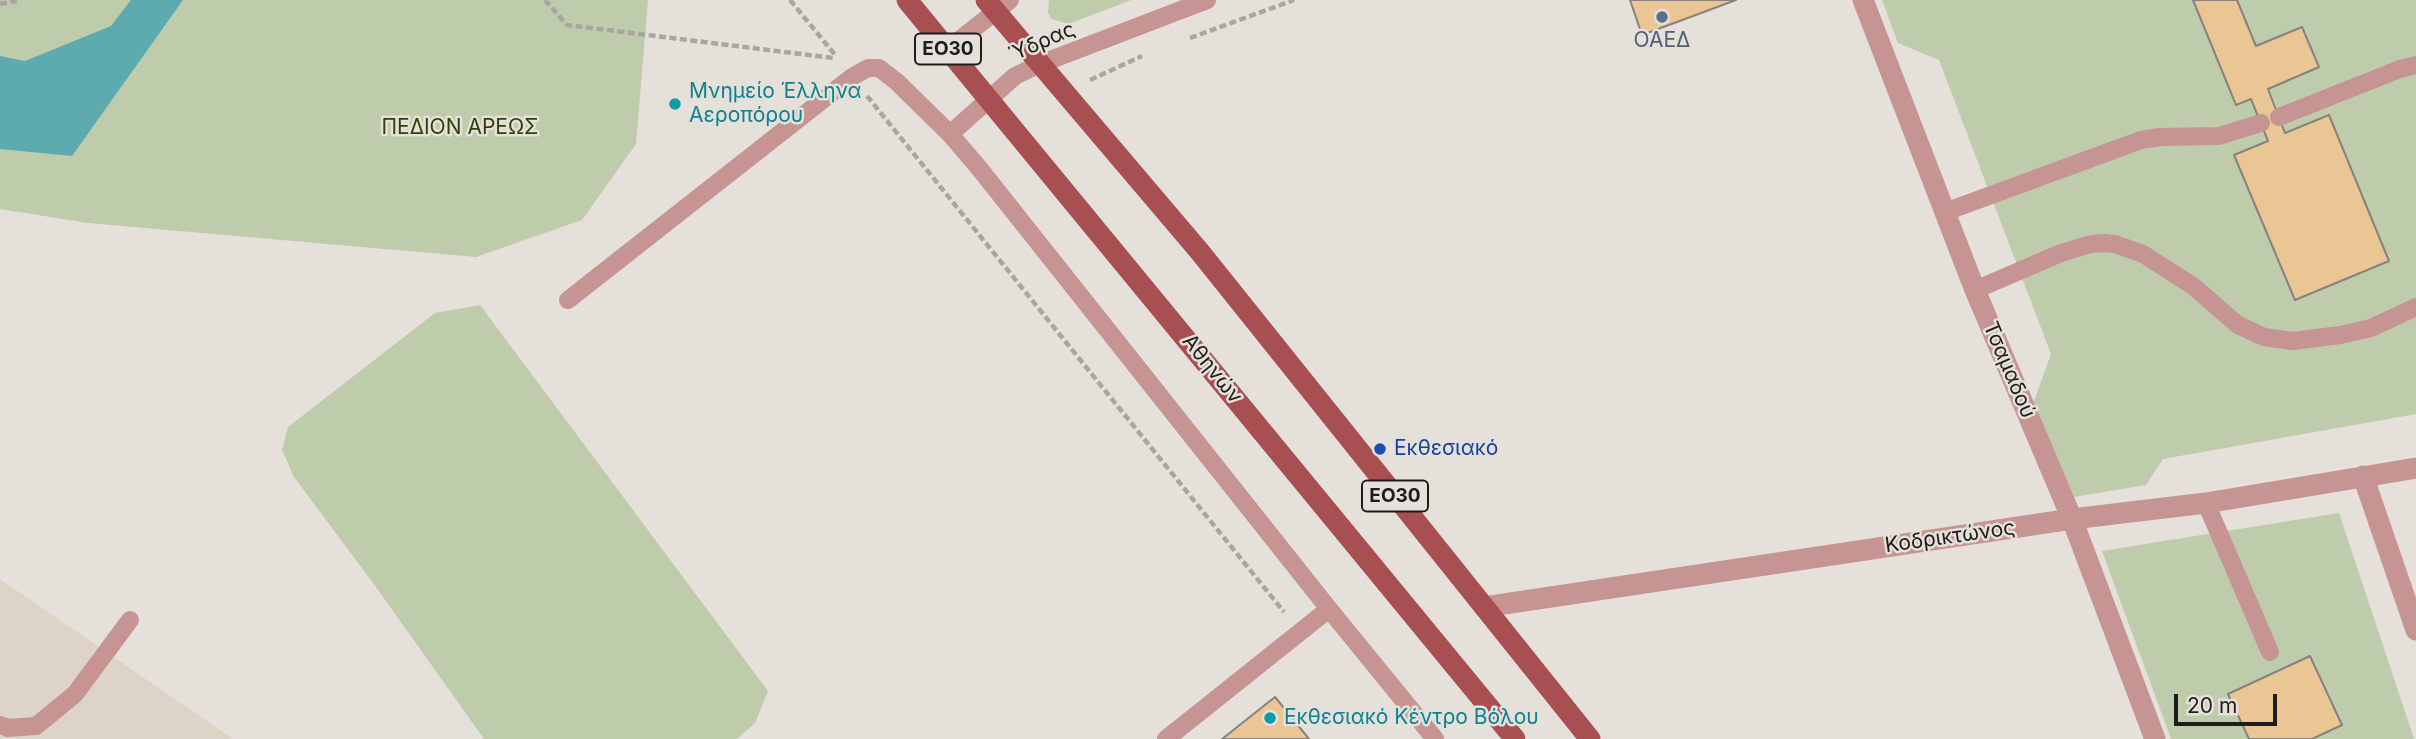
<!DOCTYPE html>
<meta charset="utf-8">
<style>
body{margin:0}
#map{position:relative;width:2416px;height:739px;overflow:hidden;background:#e5e0da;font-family:Inter,sans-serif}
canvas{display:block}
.scale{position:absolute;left:2174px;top:694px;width:103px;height:32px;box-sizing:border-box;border:4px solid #1f1d1b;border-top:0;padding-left:9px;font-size:21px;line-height:24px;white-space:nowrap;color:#1f1d1b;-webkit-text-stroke:5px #e5e0da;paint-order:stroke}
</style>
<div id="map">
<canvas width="2416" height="739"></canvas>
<div class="scale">20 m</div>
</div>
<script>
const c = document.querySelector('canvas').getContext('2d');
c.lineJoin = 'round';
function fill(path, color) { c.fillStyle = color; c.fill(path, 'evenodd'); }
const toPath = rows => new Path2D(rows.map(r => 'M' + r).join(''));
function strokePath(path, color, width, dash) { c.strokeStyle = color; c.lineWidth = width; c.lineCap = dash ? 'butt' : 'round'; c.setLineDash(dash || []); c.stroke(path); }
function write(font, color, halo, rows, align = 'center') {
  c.font = font + ' Inter,sans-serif'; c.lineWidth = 5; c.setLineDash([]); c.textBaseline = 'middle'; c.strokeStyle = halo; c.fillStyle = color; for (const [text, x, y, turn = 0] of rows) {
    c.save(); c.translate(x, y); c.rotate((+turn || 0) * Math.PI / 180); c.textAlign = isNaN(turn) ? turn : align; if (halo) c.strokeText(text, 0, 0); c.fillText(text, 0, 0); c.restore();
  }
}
fill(toPath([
 [0,579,153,684,233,739,0,739]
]), '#ddd3c7');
fill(toPath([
 [0,0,648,0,636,144,582,220,476,257,88,223,0,209],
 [1049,0,1131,0,1069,24,1051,19,1048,12],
 [1882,0,2416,0,2416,414,2163,459,2146,485,2068,498,2033,404,2051,354,1939,60,1898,43],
 [480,305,768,691,755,723,737,739,484,739,376,587,294,477,282,450,288,427,435,313],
 [2339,513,2414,739,2171,739,2102,551]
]), '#beccab');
fill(toPath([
 [131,0,183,0,72,156,0,149,0,56,25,61,111,26]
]), '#5daaaf');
const building = toPath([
 [1630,0,1736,0,1642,35,1630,0],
 [2193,0,2237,0,2256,46,2302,27,2319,67,2268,89,2285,133,2329,115,2389,261,2295,300,2234,155,2268,141,2251,99,2236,105,2193,0],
 [2310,656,2342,725,2312,739,2249,739,2228,694,2310,656],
 [1275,697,1309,739,1222,739,1275,697]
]);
fill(building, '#eac694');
strokePath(building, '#87827d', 2);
strokePath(toPath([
 [545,0,567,25,833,58],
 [790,0,836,56],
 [0,4,21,0],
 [1190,38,1294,0],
 [1090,80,1142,56],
 [867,96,1284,612]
]), '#a9a5a0', 4.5, [7, 3.5]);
strokePath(toPath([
 [948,49,1010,0],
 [2279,117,2400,69,2416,65],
 [950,134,1015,76,1040,64,1207,0],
 [1945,212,2141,140,2160,137,2219,136,2261,123],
 [1975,290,2061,253,2091,244,2104,243,2115,244,2143,254,2193,286,2238,325,2264,337,2293,341,2340,335,2371,328,2416,307],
 [568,300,852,77,868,68,879,68,897,82,950,134,979,168,1329,609,1435,739],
 [2206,503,2270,652],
 [0,725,8,728,36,726,75,694,130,620],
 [1166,739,1329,609]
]), '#c69492', 18);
strokePath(toPath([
 [1863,0,1975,290,2072,519,2155,739],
 [2363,476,2416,630],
 [1484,607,2072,519,2206,503,2416,468]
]), '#c69492', 21);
strokePath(toPath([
 [907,0,1515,739],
 [986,0,1200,252,1590,739]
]), '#a84f51', 21);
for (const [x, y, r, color] of [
 [1662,17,7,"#5c6f8a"],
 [675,104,7,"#0f9aa8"],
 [1380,449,7,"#1a4fb4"],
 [1270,718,7,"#0f9aa8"]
]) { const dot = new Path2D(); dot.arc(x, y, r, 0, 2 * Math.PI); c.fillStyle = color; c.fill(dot); strokePath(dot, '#e5e0da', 2.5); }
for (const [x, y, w] of [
 [948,49,66],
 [1395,496,66]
]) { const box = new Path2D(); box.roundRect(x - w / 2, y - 15.5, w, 31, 5); c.fillStyle = '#e5e0da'; c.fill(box); strokePath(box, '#1f1d1b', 2); }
write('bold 19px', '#1f1d1b', null, [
 ["ΕΟ30",948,49],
 ["ΕΟ30",1395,496]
]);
write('21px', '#4e5e75', '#e5e0da', [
 ["ΟΑΕΔ",1662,41]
]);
write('21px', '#1f1d1b', '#e5e0da', [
 ["Ύδρας",1042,42,-23],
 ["Αθηνών",1212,369,51],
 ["Τσαμαδού",2009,370,67],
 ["Κοδρικτώνος",1950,537,-8]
]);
write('21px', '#0d838f', '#e5e0da', [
 ["Μνημείο Έλληνα",689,92],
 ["Αεροπόρου",689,116],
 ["Εκθεσιακό Κέντρο Βόλου",1284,718]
], 'left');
write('21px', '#2e4204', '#e5e0da', [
 ["ΠΕΔΙΟΝ ΑΡΕΩΣ",460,128]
]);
write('21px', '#164399', '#e5e0da', [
 ["Εκθεσιακό",1394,449]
], 'left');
</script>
